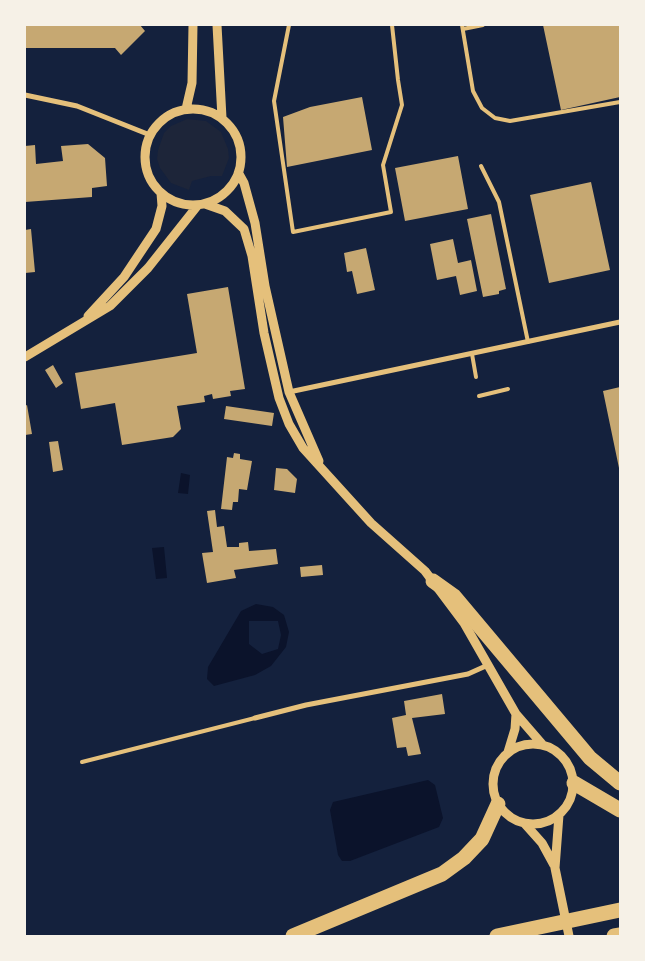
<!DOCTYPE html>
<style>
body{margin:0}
#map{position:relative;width:645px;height:961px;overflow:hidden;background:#14213d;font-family:"Alegreya Sans",sans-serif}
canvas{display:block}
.frame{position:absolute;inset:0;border:26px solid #f6f1e7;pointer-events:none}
</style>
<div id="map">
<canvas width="645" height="961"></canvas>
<div class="frame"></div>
</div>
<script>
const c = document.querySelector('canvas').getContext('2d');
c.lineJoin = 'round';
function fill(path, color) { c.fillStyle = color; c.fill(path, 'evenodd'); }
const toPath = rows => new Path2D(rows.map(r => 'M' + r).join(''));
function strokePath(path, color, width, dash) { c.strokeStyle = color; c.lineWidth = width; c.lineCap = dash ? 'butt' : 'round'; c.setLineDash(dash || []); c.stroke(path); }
fill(toPath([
 [187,119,206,121,221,132,228,149,229,158,222,176,211,176,192,181,189,190,171,183,160,168,157,159,158,150,164,133,171,126]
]), '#1d2539');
fill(toPath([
 [181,473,190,475,188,494,178,493],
 [164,547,167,578,156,579,152,548],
 [256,604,273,607,284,615,289,632,286,647,271,666,255,675,214,686,207,679,208,667,241,611],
 [278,621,281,635,278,649,262,654,249,644,249,621],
 [428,780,435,785,443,818,439,827,350,861,342,861,338,855,330,810,333,802]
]), '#0b132b');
fill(toPath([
 [25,25,140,25,145,31,121,55,115,48,25,48],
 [543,25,620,25,620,97,561,110],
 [362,97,372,150,287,167,283,117,310,107],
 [88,144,105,158,107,186,92,188,92,197,25,202,25,146,35,145,36,164,63,161,61,146],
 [458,156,468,209,405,221,395,168],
 [591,182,610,270,549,283,530,195],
 [491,214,506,289,499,291,499,294,483,297,467,219],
 [31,229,35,272,25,273,25,230],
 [453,239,458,263,471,260,477,291,460,295,456,276,437,280,430,244],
 [366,248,375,290,357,294,352,271,347,272,344,253],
 [228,287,245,389,230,391,231,396,213,399,212,394,204,396,205,402,177,406,181,429,173,437,122,445,115,403,81,409,75,373,197,353,187,294],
 [53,365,63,383,56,388,45,370],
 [620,387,620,468,619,468,603,391],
 [27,405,32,434,25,435,25,406],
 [226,406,274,413,272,426,224,419],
 [58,441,63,470,53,472,49,442],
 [234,453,240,454,240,459,252,461,247,490,239,489,238,502,233,502,232,510,221,509,227,457,233,458],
 [276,468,287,469,297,479,295,493,274,490],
 [215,510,217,527,224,526,227,547,239,547,239,543,248,542,249,551,276,549,278,564,234,570,236,578,207,583,202,553,213,552,207,511],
 [322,565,323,575,301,577,300,567],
 [442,694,445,714,412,718,421,754,408,756,406,747,397,748,392,718,406,715,404,701]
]), '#c6a872');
strokePath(toPath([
 [289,25,274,101,293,232,391,212,383,165,402,105,398,80,392,25],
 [462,25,473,91,482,108,495,118,510,121,620,102],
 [463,29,483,25],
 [481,166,499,202,528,342],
 [472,354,476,377],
 [479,396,508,389],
 [82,762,255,718]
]), '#e5c07b', 4);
strokePath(toPath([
 [25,95,77,106,150,135],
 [289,392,620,322],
 [255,718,306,705,468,674,488,665]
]), '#e5c07b', 5);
strokePath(toPath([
 [217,25,222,118],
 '145 157a48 48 0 1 1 96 0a48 48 0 1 1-96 0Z',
 [186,109,192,83,193,25],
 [239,174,244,183,255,223,265,286,289,392,319,461],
 [205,204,225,211,244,229,252,256,264,333,279,398,289,424,303,448,371,523,425,571,464,623,516,714,542,744],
 [88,316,124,277,156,229,162,206,161,193],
 [25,357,110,306,148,268,198,205],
 '493 784a40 40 0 1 1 80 0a40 40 0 1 1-80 0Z',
 [508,752,515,729,516,714],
 [559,815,555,868,569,936],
 [525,824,542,843,554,865]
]), '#e5c07b', 9);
strokePath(toPath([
 [433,581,454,596,590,758,620,783],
 [574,783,620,810],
 [293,936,442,874,464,858,482,839,498,804],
 [497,936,620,910],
 [614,936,620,935]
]), '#e5c07b', 15);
</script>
